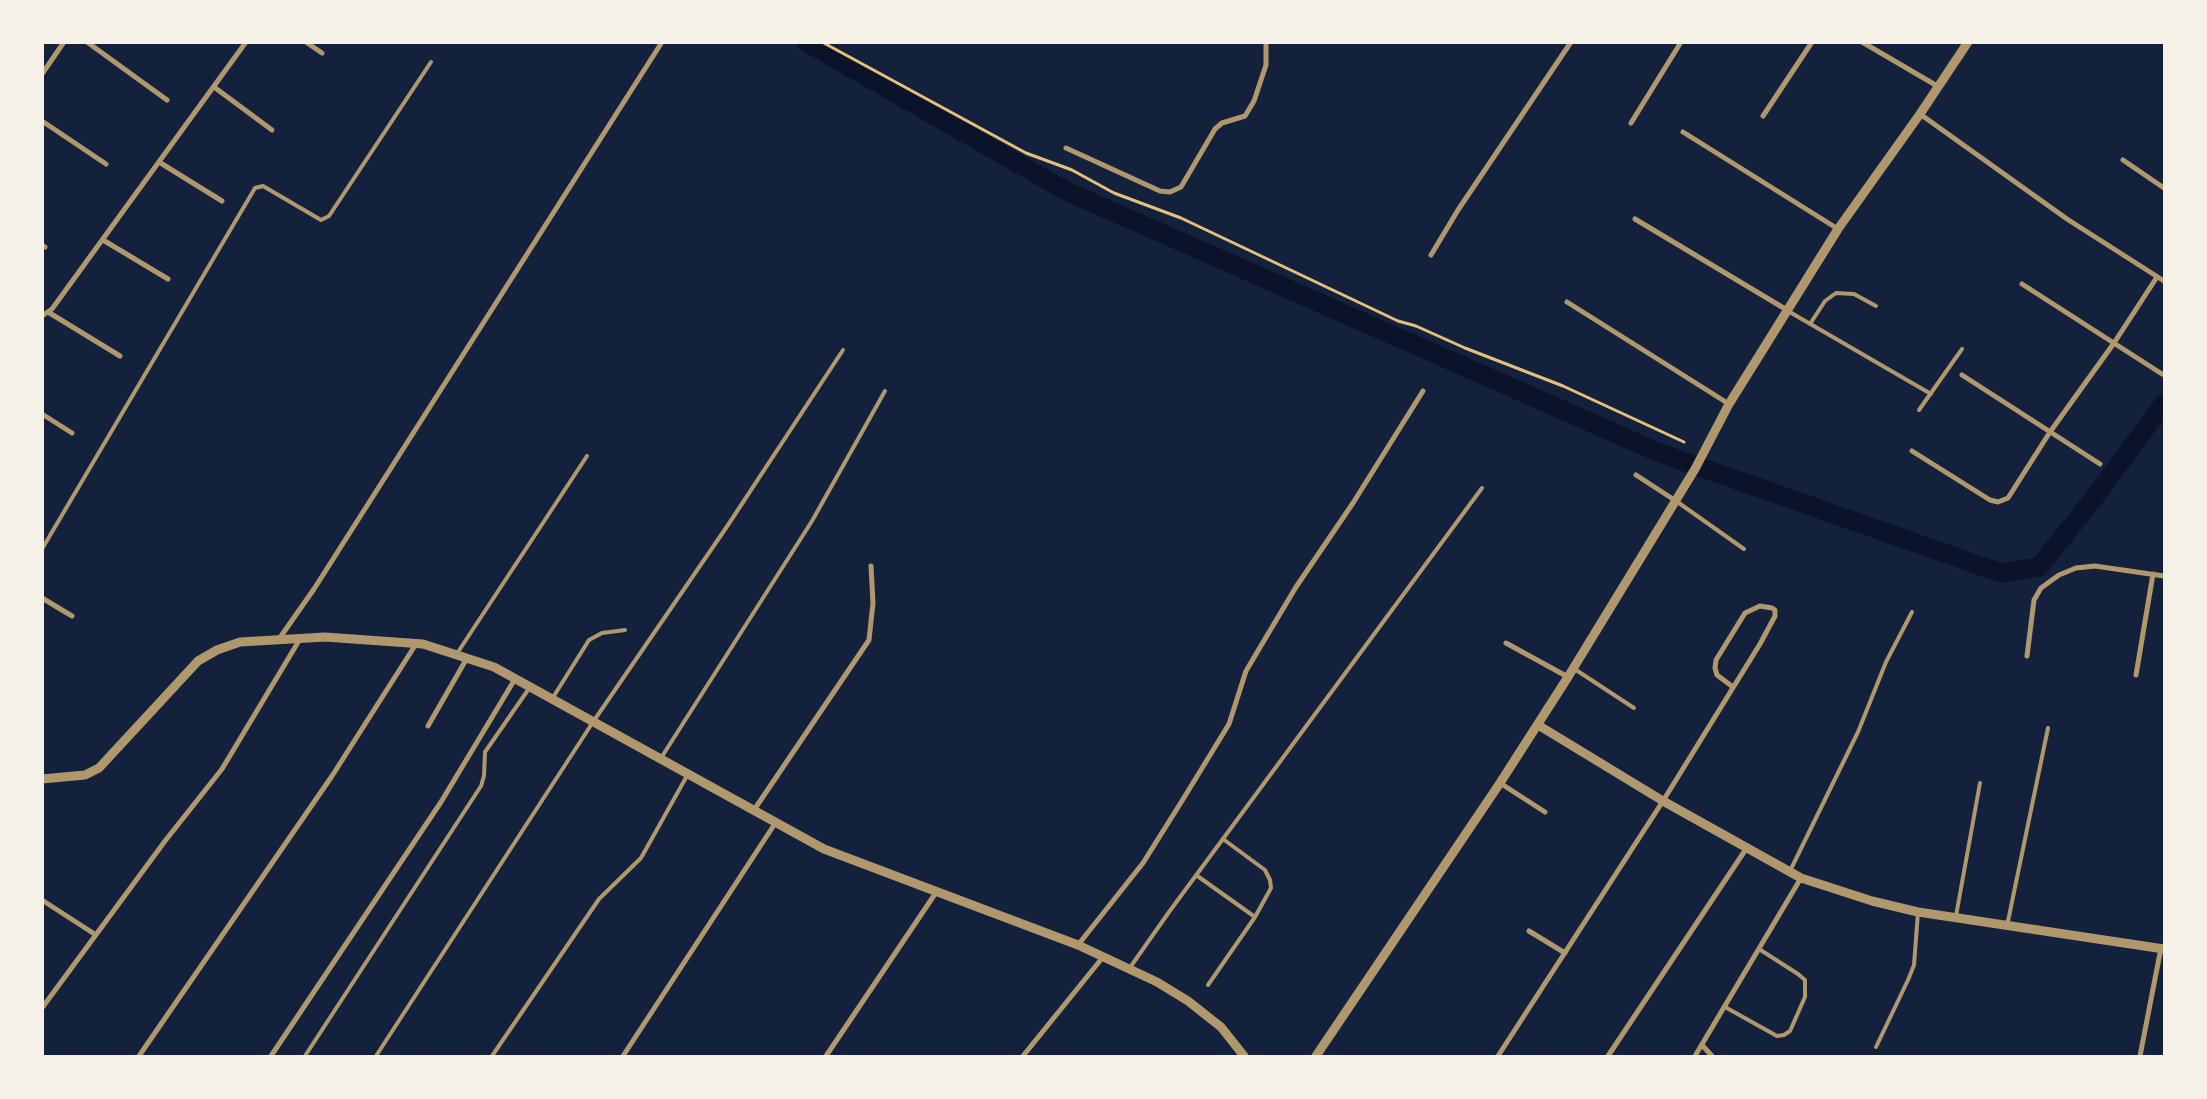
<!DOCTYPE html>
<style>
body{margin:0}
#map{position:relative;width:2207px;height:1099px;overflow:hidden;background:#14213d;font-family:"Crimson Pro",serif}
canvas{display:block}
.frame{position:absolute;inset:0;border:44px solid #f6f1e7;pointer-events:none}
</style>
<div id="map">
<canvas width="2207" height="1099"></canvas>
<div class="frame"></div>
</div>
<script>
const c = document.querySelector('canvas').getContext('2d');
c.lineJoin = 'round';
const toPath = rows => new Path2D(rows.map(r => 'M' + r).join(''));
function strokePath(path, color, width, dash) { c.strokeStyle = color; c.lineWidth = width; c.lineCap = dash ? 'butt' : 'round'; c.setLineDash(dash || []); c.stroke(path); }
strokePath(toPath([
 [806,42,1066,191,1660,453,2001,573,2039,567,2095,497,2164,403]
]), '#0b132b', 19);
strokePath(toPath([
 [822,42,1026,153,1072,170,1114,193,1181,218,1398,321,1416,326,1465,348,1563,386,1684,442]
]), '#e5c07b', 3);
strokePath(toPath([
 [1788,311,1931,394],
 [1810,324,1825,301,1836,293,1854,294,1876,306],
 [1919,410,1962,349],
 [1676,501,1744,549],
 [42,549,255,188,263,186,321,220,329,216,431,62],
 [456,655,587,456],
 [1573,668,1634,708],
 [552,699,589,640,602,633,625,630],
 [661,758,812,521,885,391],
 [1790,871,1858,732,1886,662,1912,612],
 [1196,875,1255,917],
 [1956,916,1980,783],
 [2007,926,2048,728],
 [1129,969,1169,912,1482,488],
 [1208,985,1255,917,1271,888,1270,880,1265,870,1223,839],
 [1725,1007,1777,1036,1784,1035,1790,1031,1805,997,1805,980,1798,974,1759,949],
 [1876,1047,1908,980,1914,965,1918,912],
 [305,1056,481,786,484,776,485,752,530,687],
 [376,1056,593,722,728,525,843,350],
 [492,1056,599,899,641,858,688,774]
]), '#b1986c', 4);
strokePath(toPath([
 [87,42,167,100],
 [306,42,322,53],
 [1862,42,1939,87],
 [42,74,64,42],
 [214,87,272,130],
 [1920,114,2067,219,2164,281],
 [1763,116,1812,42],
 [42,121,106,164],
 [1631,123,1681,42],
 [1683,132,1838,229],
 [1066,148,1160,191,1170,192,1181,187,1215,129,1222,123,1245,116,1254,101,1266,65,1266,42],
 [2123,160,2164,188],
 [159,162,222,201],
 [1635,219,1787,310],
 [103,240,168,279],
 [42,245,45,247],
 [1431,255,1458,210,1571,42],
 [2022,284,2162,374],
 [1567,302,1729,404],
 [48,312,120,356],
 [42,316,52,309,246,42],
 [1962,375,2100,464],
 [42,414,72,433],
 [1912,451,1990,500,1998,502,2008,498,2050,432,2114,343,2157,277],
 [1636,475,1676,501],
 [42,598,72,616],
 [279,639,314,589,662,42],
 [1506,643,1568,677],
 [2027,656,2034,600,2041,588,2059,575,2076,568,2095,566,2164,576],
 [2136,675,2153,574],
 [428,726,467,658],
 [1500,783,1545,812],
 [754,810,869,640,873,603,871,566],
 [42,900,96,935],
 [1529,931,1565,953],
 [1078,945,1143,863,1185,796,1229,724,1246,671,1262,644,1296,587,1353,503,1423,391],
 [42,1008,165,841,222,769,300,639],
 [1702,1045,1712,1056],
 [139,1056,332,776,416,644],
 [271,1056,441,802,515,679],
 [623,1056,776,822],
 [826,1056,937,891],
 [1023,1056,1103,957],
 [1498,1056,1663,801,1760,644,1775,616,1775,610,1772,608,1760,606,1745,613,1716,660,1715,668,1717,675,1733,687],
 [1608,1056,1746,849],
 [1695,1056,1801,878],
 [2140,1056,2161,948]
]), '#b1986c', 5);
strokePath(toPath([
 [1538,725,1663,801,1801,878,1872,901,1918,912,2164,949],
 [42,779,85,775,99,768,198,661,217,650,240,642,325,637,423,644,494,667,824,849,1078,945,1157,982,1188,1001,1221,1027,1244,1056],
 [1316,1056,1500,783,1568,677,1695,469,1729,404,1838,229,1920,114,1968,42]
]), '#b1986c', 9);
</script>
